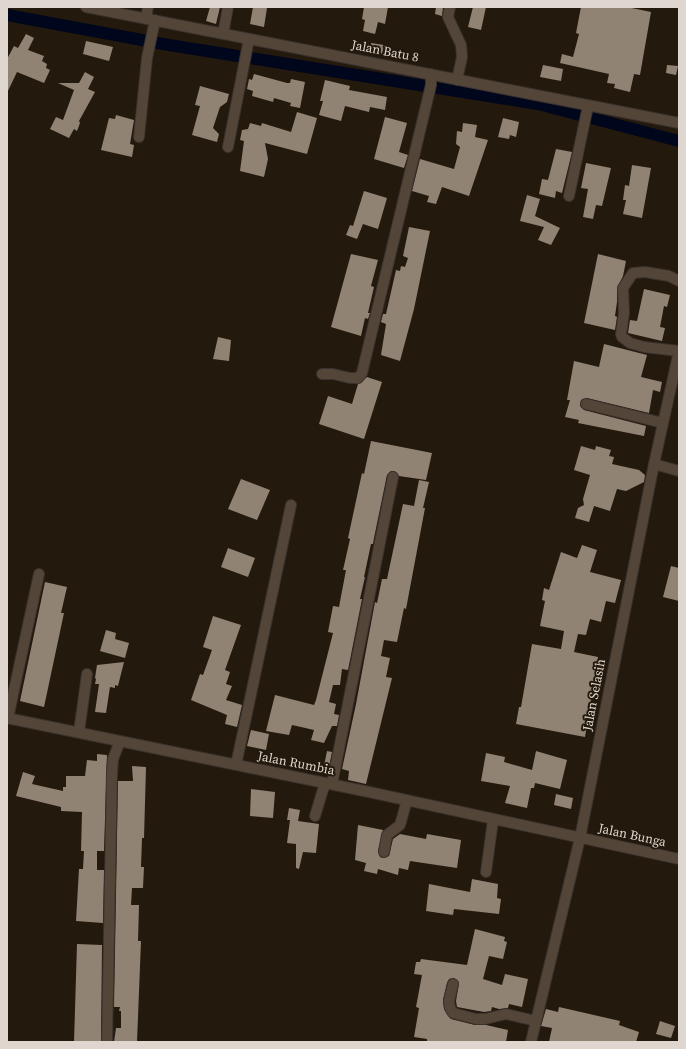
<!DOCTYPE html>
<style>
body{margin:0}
#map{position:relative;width:686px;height:1049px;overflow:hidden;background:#24190d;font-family:"Source Serif 4",serif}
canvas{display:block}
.frame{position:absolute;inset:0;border:8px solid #dfd7cf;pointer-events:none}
</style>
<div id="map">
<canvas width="686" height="1049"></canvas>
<div class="frame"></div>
</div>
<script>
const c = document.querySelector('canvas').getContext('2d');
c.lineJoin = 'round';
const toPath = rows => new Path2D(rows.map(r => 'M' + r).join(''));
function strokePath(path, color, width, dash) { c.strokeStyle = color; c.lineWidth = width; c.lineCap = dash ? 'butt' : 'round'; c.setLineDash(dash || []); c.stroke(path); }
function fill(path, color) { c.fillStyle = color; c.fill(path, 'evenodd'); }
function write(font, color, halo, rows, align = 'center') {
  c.font = font + ' "Source Serif 4",serif'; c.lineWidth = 4; c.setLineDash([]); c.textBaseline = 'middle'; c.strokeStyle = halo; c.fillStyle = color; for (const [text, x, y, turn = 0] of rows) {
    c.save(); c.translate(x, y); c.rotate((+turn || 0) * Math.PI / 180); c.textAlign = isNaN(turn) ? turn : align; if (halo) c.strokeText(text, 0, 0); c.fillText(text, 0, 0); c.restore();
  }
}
strokePath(toPath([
 [7,15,169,45,538,104,679,141]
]), '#00061c', 12);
fill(toPath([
 [210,7,220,7,216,24,206,21],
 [253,7,267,8,264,27,250,24],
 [364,7,388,7,385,24,378,22,375,34,363,31,365,20,362,19],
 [436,7,443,7,442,16,435,14],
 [473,7,486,7,481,30,468,27],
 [581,7,627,7,651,12,640,75,634,74,630,92,614,88,615,84,607,83,609,74,560,63,562,54,573,57,579,34,576,33],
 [26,34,34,38,28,50,44,56,42,61,47,64,46,68,50,70,44,83,17,72,7,93,7,59,14,46,18,48],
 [86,41,113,47,109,61,83,54],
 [371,43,384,45,382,54,370,51],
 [543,65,563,69,561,81,540,77],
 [667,65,678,66,676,75,666,73],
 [85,72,94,77,88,89,95,92,79,121,80,123,77,131,74,129,69,138,50,129,56,117,63,120,74,90,58,83,79,83],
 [254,74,287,83,290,83,291,79,305,82,300,108,290,106,291,103,274,98,273,102,252,96,253,91,247,89,249,79,252,80],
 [325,80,350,86,349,90,387,97,385,110,370,107,369,112,345,106,341,121,319,115,323,101,320,101],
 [200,86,229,94,227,102,220,107,213,128,219,134,217,142,192,135,200,106,195,105],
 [297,112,317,118,307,154,265,143,268,159,264,177,240,171,244,141,240,140,242,130,248,129,250,123,261,126,262,123,291,132],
 [116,115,134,120,130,144,134,145,132,157,101,150,109,118,115,119],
 [385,117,407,123,399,152,408,155,404,168,374,159],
 [503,118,519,122,516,137,510,135,509,139,498,137],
 [463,123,477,125,475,137,488,140,469,196,442,187,436,204,427,202,429,196,412,191,420,159,454,169,460,147,456,144,457,131,462,132],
 [556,149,572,152,562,193,556,191,555,198,539,194,542,179,548,180],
 [586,163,611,168,602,206,596,205,593,219,583,217,588,189,581,188],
 [632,165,651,168,642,218,623,214,626,200,623,200,625,185,629,186],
 [364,191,387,198,378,229,363,224,357,239,346,235,350,225,353,226],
 [527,195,540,199,535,216,560,228,551,245,538,240,544,227,520,221],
 [409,227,430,231,414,309,400,361,381,355,386,324,381,322,383,314,386,314,396,270,400,271,401,266,405,267,408,258,403,256],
 [351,254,378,260,371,286,374,287,368,313,370,313,368,319,365,318,361,336,331,327],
 [598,254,626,261,623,276,617,288,617,302,615,316,617,317,615,330,584,323],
 [644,289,670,295,667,307,664,306,660,327,665,328,662,341,628,333,630,320,637,321],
 [218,337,231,340,229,361,213,359],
 [604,344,647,355,641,377,662,382,660,392,653,390,649,413,587,398,581,400,580,406,584,410,646,426,644,436,578,423,579,420,565,417,570,400,567,400,574,361,599,367],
 [367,377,382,382,364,439,319,424,328,396,352,404,358,384],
 [371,441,432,453,426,480,399,476,394,471,391,471,387,475,374,538,373,544,371,544,364,577,365,577,360,599,362,599,348,670,342,669,340,685,333,685,329,702,336,704,334,714,339,715,337,726,332,726,324,743,311,740,314,730,301,727,292,725,289,735,266,731,275,695,314,705,316,700,333,633,328,632,333,606,339,607,346,570,343,570,350,539,348,538,362,473,364,474],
 [581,446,595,450,596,446,611,450,609,456,614,457,612,464,639,470,645,475,644,482,626,491,617,489,610,511,594,506,589,522,575,518,578,508,584,505,583,499,590,475,574,470],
 [241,479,270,490,257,520,228,509],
 [419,480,429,482,423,508,425,508,406,609,404,608,397,642,384,640,381,656,390,658,386,677,392,678,366,784,348,780,349,771,342,769,356,704,375,602,377,603,382,579,387,579,403,504,414,506],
 [582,545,597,550,590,572,621,580,615,603,606,601,601,622,590,619,586,635,578,634,574,652,598,657,585,737,516,724,519,707,521,707,532,644,561,649,564,631,540,626,545,601,542,600,544,588,549,590,561,552,577,558],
 [228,548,255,558,248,577,221,567],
 [671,566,679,568,679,601,663,597],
 [45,582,67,587,61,613,64,613,44,707,20,701],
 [213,616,241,625,225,670,230,672,226,684,232,686,226,700,242,705,237,727,225,724,227,715,191,700,200,674,203,675,212,650,203,647],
 [106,630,116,633,115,639,129,643,125,658,100,651],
 [124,662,118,686,115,685,115,688,110,687,106,713,95,712,99,684,95,684,96,679,95,678,97,665],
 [251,730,269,734,266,750,247,746],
 [327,751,332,752,329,767,324,766],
 [536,751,567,760,560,789,535,783,534,788,531,788,527,808,505,803,510,786,481,781,486,753,505,757,504,762,532,770],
 [97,754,107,755,104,851,97,851,97,870,104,870,103,923,76,921,79,869,83,869,84,851,81,851,82,812,61,811,61,807,16,796,23,772,35,776,32,784,63,791,63,787,66,787,66,776,85,776,87,760,97,761],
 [132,766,146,767,144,838,142,838,141,867,144,867,143,888,132,888,131,905,139,905,138,941,141,941,137,1042,114,1042,116,1028,121,1028,121,1011,119,1011,120,1007,114,1007,118,781,133,781],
 [251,789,275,792,273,818,250,816],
 [556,794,573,798,571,809,554,805],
 [289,808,300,810,298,821,319,824,316,853,303,852,299,869,296,868,296,844,287,843,290,820,287,820],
 [358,825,383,830,378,851,380,857,383,858,389,856,393,839,400,834,426,839,427,834,461,840,457,868,410,861,408,870,399,868,398,875,378,869,377,874,364,871,366,863,355,860],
 [472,879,498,884,497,898,501,899,499,914,454,909,453,915,426,911,429,884,470,892],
 [475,929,505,937,504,941,507,942,503,959,489,956,483,979,502,985,505,974,528,979,522,1007,509,1004,508,1008,499,1009,492,1007,491,1011,484,1012,457,1007,456,1001,459,983,454,978,449,979,447,983,443,1000,444,1009,451,1019,475,1025,486,1025,508,1030,506,1042,427,1042,427,1039,414,1037,419,1008,416,1007,422,975,414,974,416,962,420,962,421,959,467,965],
 [77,944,102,945,101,1042,74,1042],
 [559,1007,620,1021,619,1025,639,1032,636,1042,549,1042,552,1028,541,1026,546,1009,558,1012],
 [660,1021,675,1026,671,1038,656,1034]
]), '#918374');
const minor = toPath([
 [86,7,679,123],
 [450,7,448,17,461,45,462,57,457,80],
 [146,19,148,7],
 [223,34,228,7],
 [139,137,147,58,155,20],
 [228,147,249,39],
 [569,196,588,106],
 [679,351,644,347,630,343,622,337,621,334,624,313,623,288,633,273,645,272,669,276,679,281],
 [322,374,333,374,350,378,358,378,362,373,431,85,431,74],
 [586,404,663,423],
 [654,464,679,471],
 [7,718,369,792,679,859],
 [8,718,39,574],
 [79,732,87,674],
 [236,765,291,505],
 [332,784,393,477],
 [315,816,325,783],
 [384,852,387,835,400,825,407,800],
 [486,872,493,820],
 [453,984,449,1001,450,1008,453,1013,476,1019,485,1019,506,1014,536,1021],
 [107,1042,112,773,113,759,120,741],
 [531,1042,580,838,654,464,679,351]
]);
strokePath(minor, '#3b322e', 12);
strokePath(minor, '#534639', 10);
write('13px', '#dfd7cf', '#24190d', [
 ["Jalan Batu 8",385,52,11],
 ["Jalan Selasih",595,695,-79],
 ["Jalan Rumbia",296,764,11],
 ["Jalan Bunga",632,836,12]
]);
</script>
